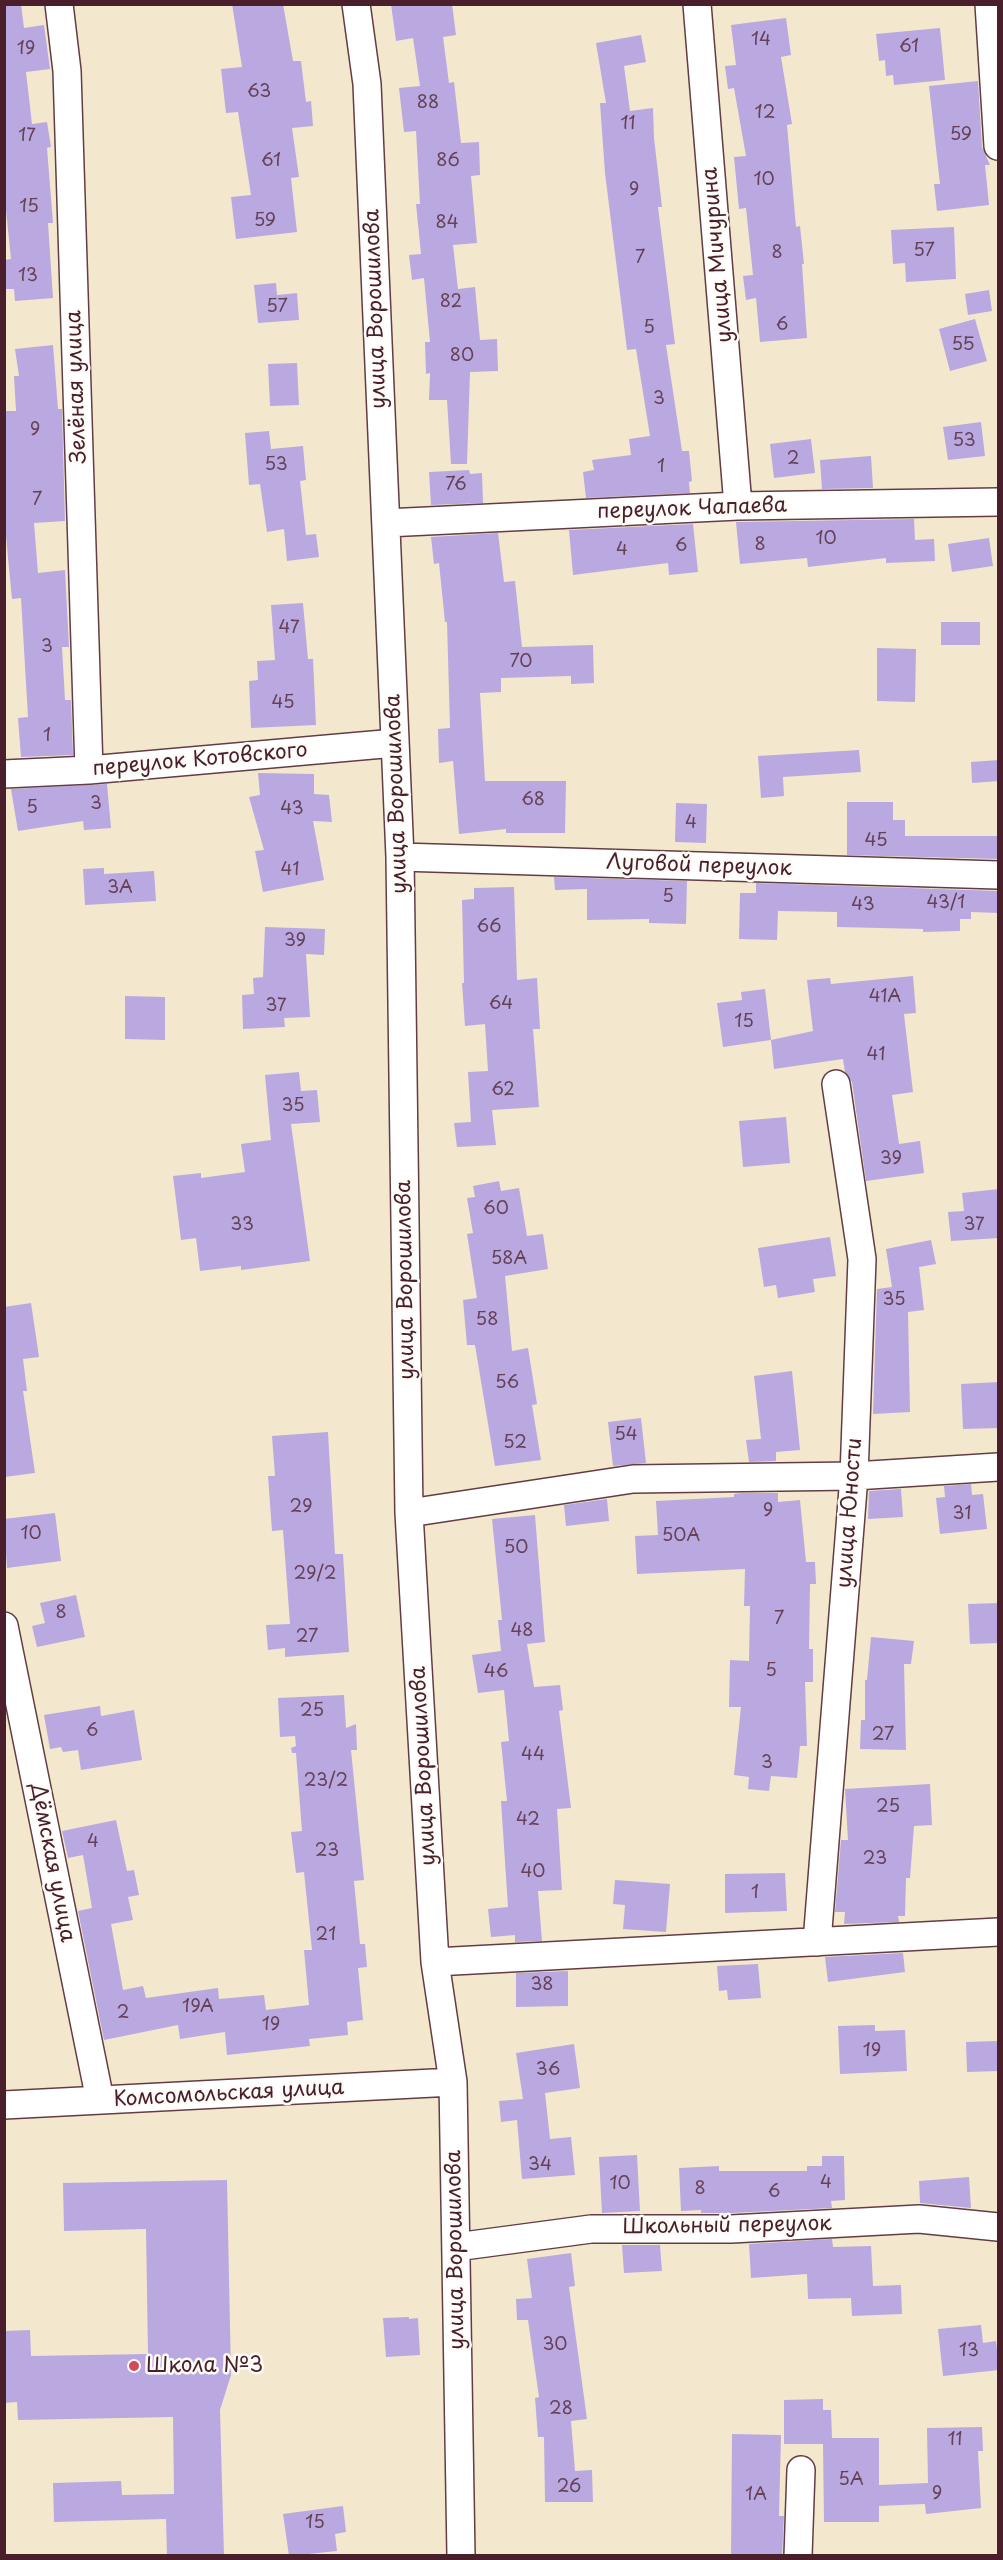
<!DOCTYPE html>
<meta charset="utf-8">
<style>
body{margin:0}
#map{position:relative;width:1003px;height:2560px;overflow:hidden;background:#f3e8ce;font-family:"Playpen Sans",sans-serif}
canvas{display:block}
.frame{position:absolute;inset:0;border:6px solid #4a1f2b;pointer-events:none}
</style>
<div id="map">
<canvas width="1003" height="2560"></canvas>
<div class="frame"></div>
</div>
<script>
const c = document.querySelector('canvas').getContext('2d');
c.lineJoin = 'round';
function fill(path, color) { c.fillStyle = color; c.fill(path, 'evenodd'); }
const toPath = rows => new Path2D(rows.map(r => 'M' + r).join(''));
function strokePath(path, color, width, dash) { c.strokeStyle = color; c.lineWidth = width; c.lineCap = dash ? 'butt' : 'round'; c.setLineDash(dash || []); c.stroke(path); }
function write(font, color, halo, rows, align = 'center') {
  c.font = font + ' "Playpen Sans",sans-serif'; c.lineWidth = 5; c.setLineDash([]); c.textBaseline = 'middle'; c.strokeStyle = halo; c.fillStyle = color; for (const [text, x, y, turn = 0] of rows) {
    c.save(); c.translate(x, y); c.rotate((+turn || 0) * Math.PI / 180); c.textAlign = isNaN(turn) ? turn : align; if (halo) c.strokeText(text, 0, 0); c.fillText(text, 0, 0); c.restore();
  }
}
fill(toPath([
 [4,4,21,4,24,28,44,25,50,69,26,72,32,124,47,122,51,147,47,148,53,223,48,223,53,298,15,301,14,289,4,289,4,260,11,259,4,191],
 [232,4,283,4,293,61,301,61,306,102,311,101,313,126,292,128,299,177,291,178,297,232,236,239,231,197,251,195,238,112,226,113,221,69,242,67],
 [391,4,452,4,456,35,443,37,449,83,454,82,461,143,479,142,480,175,471,176,477,243,453,245,458,289,475,287,480,340,497,339,498,371,470,372,467,464,451,464,447,400,429,400,430,373,426,374,425,342,430,342,424,278,412,280,409,255,421,254,416,204,420,204,416,131,404,132,399,88,420,86,413,38,396,41],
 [786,18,791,55,781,57,792,124,787,125,796,227,800,226,804,264,802,264,807,338,760,342,756,298,746,300,743,276,753,275,746,208,739,209,734,157,746,156,734,88,728,89,725,66,736,65,731,25],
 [940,28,945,80,894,85,893,75,886,76,885,60,879,61,876,34],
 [641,35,646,62,624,66,630,111,653,108,654,138,662,207,658,207,675,344,666,345,682,451,689,451,692,481,689,482,690,493,586,498,583,472,594,470,592,460,631,455,629,439,650,436,636,349,627,350,605,173,600,103,606,103,596,43],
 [978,81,982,147,990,165,985,165,989,205,937,211,934,184,940,184,929,86],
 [954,227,956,279,906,282,905,263,893,264,891,230],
 [276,283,277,295,297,293,299,320,258,323,254,285],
 [989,290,992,311,968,315,965,294],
 [975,319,987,361,950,371,939,329],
 [53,345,58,409,62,409,65,521,34,523,38,573,65,570,69,647,62,647,65,700,71,700,73,755,21,757,18,718,28,717,21,598,12,599,8,558,4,513,4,411,16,411,14,376,19,376,15,349],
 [297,363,299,405,270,406,268,364],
 [981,422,985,456,948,460,943,427],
 [269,431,271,449,303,446,306,480,300,481,306,535,316,534,319,557,287,561,284,529,267,532,260,484,249,485,245,433],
 [811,439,815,473,774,478,770,444],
 [871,456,873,488,822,489,820,460],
 [469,470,470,474,482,473,483,503,431,505,429,472],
 [914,519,915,540,934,539,935,561,886,563,886,558,808,567,807,558,740,564,736,522],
 [693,524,698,572,669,575,668,563,573,575,569,530],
 [498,533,504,582,515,581,522,647,593,645,594,683,571,684,571,676,501,678,501,692,480,693,485,781,566,781,565,833,506,833,506,829,459,834,453,761,439,763,438,729,450,728,447,622,445,622,439,563,434,564,431,537],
 [989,538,993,566,952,572,948,544],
 [303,603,308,659,313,659,316,725,251,728,249,681,258,680,257,661,275,660,271,605],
 [941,622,980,622,980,645,941,645],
 [877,648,916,649,915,702,877,701],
 [859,750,861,772,783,777,784,796,761,798,758,756],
 [999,760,999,781,972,783,971,762],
 [258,773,314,774,314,794,329,795,332,822,313,821,324,880,263,892,255,851,264,850,249,797,260,795],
 [107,784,111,828,84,830,83,821,18,831,11,789],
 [847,802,893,802,893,820,905,820,905,836,999,836,999,859,847,855],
 [676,803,707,804,706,843,675,842],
 [104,868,104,874,154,871,156,901,85,905,83,869],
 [554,877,687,881,686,924,649,923,649,919,587,920,587,889,555,890],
 [756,883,999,891,999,913,971,912,971,919,960,919,960,931,923,932,923,929,837,927,837,912,778,911,777,940,739,939,740,893,756,893],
 [514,887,517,980,537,978,540,1029,533,1029,539,1107,492,1110,496,1145,457,1147,454,1123,471,1122,468,1072,488,1071,485,1024,465,1026,462,983,464,983,462,900,474,899,474,888],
 [265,927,325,929,324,955,306,954,310,1017,284,1018,285,1027,243,1029,242,995,254,994,253,978,263,977],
 [913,976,916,1013,904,1014,913,1092,892,1095,899,1144,920,1141,924,1173,866,1181,852,1082,845,1072,843,1059,774,1069,771,1040,813,1031,807,980,830,978,831,984],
 [765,989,771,1040,723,1047,717,1003,742,1000,741,992],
 [125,996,165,997,165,1040,125,1039],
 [299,1072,301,1091,317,1090,320,1122,291,1124,310,1261,241,1270,241,1266,200,1271,196,1238,181,1240,173,1176,201,1173,201,1178,245,1172,241,1144,271,1140,265,1075],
 [786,1117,790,1163,743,1167,739,1121],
 [499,1181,501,1191,519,1188,527,1236,543,1234,548,1269,505,1276,512,1351,528,1348,537,1404,532,1405,541,1460,495,1466,475,1345,467,1345,463,1300,477,1298,467,1234,473,1233,467,1198,475,1197,473,1186],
 [999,1189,999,1238,951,1241,948,1212,964,1211,962,1193],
 [830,1237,836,1276,813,1279,815,1292,778,1298,776,1285,764,1287,758,1248],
 [931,1240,936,1264,919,1267,924,1310,908,1312,910,1412,873,1414,877,1289,892,1287,886,1249],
 [31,1303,39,1357,23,1359,27,1391,23,1391,35,1473,4,1477,4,1307],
 [792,1371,800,1450,776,1452,776,1461,749,1462,746,1440,761,1439,754,1376],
 [999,1382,999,1428,963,1429,961,1384],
 [641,1418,646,1463,613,1466,608,1422],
 [328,1432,335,1554,343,1554,349,1652,285,1657,285,1648,268,1650,266,1625,290,1624,283,1530,272,1531,268,1476,275,1476,272,1436],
 [971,1484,972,1495,983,1494,987,1529,940,1534,936,1498,945,1497,944,1486],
 [901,1489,903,1517,868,1519,869,1491],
 [741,1493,778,1493,778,1502,800,1500,806,1562,815,1562,816,1584,810,1584,809,1649,813,1649,813,1682,805,1682,807,1746,800,1746,797,1778,771,1776,769,1791,748,1789,749,1777,734,1775,741,1707,729,1707,730,1660,749,1661,750,1606,744,1606,745,1569,637,1574,635,1536,658,1535,656,1501,734,1497,734,1494],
 [607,1499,609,1521,566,1526,564,1505],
 [55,1513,61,1561,7,1568,4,1519],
 [535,1515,545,1642,527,1644,534,1687,560,1685,563,1710,559,1711,571,1808,557,1809,562,1890,538,1891,542,1941,515,1942,515,1935,491,1937,488,1909,508,1907,501,1801,507,1801,501,1742,509,1741,504,1690,478,1693,472,1655,501,1651,498,1620,502,1620,492,1519],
 [76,1595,85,1637,37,1647,32,1626,45,1623,40,1603],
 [999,1603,999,1643,970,1644,968,1604],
 [871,1637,914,1641,911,1664,904,1664,906,1750,860,1749,861,1720,865,1720,865,1680,867,1680],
 [344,1695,346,1728,356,1724,357,1750,351,1750,364,1880,354,1881,360,1944,365,1944,367,1967,358,1968,363,2020,347,2022,348,2035,309,2039,310,2046,227,2055,225,2032,180,2039,178,2025,104,2040,78,1911,92,1908,83,1855,68,1858,62,1831,116,1820,127,1871,134,1870,139,1895,128,1897,133,1920,111,1924,123,1990,143,1986,146,1998,218,1988,219,1999,264,1995,266,2010,309,2005,304,1950,312,1950,304,1872,296,1873,291,1832,302,1831,296,1753,292,1753,291,1748,296,1746,295,1736,280,1737,278,1698],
 [100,1706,101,1716,134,1710,142,1760,81,1770,78,1750,63,1752,61,1747,50,1749,44,1715],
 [930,1784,932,1825,914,1826,910,1878,906,1878,905,1916,898,1916,899,1922,844,1924,845,1912,835,1912,841,1840,848,1840,845,1789],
 [785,1873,787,1911,725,1913,725,1874],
 [615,1880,670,1884,666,1932,623,1929,625,1905,613,1904],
 [903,1953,905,1972,828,1982,825,1957],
 [758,1964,761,1998,728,2000,727,1990,719,1991,717,1966],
 [568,1971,568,2006,516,2007,516,1973],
 [875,2025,875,2031,905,2030,907,2071,840,2074,838,2026],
 [998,2041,999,2071,967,2072,966,2042],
 [574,2044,580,2088,545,2093,550,2139,571,2137,575,2175,522,2179,517,2120,501,2122,499,2101,523,2099,516,2053],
 [637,2155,640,2211,602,2213,599,2157],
 [822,2156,844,2156,845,2200,831,2201,832,2208,731,2213,701,2213,701,2210,681,2211,679,2168,719,2166,719,2171,807,2171,807,2166,822,2166],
 [969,2177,971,2208,920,2203,919,2181],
 [227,2180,231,2375,220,2410,224,2556,167,2556,166,2519,54,2522,53,2483,121,2481,122,2495,174,2494,173,2417,18,2420,17,2402,4,2403,4,2331,30,2330,31,2356,148,2354,146,2229,64,2231,63,2183],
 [832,2239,833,2247,871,2246,873,2286,901,2285,902,2314,852,2316,851,2298,808,2299,807,2274,751,2278,749,2244],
 [622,2245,660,2245,662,2271,624,2273],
 [571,2253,575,2286,569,2287,587,2419,571,2421,575,2471,592,2470,593,2502,545,2502,544,2437,538,2437,535,2398,539,2397,528,2320,517,2320,516,2299,532,2298,527,2259],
 [409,2317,409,2319,418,2318,420,2355,386,2357,383,2318],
 [981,2325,983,2343,996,2341,999,2370,943,2376,938,2329],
 [823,2399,823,2410,831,2410,832,2438,879,2438,879,2485,928,2483,927,2428,982,2427,983,2451,978,2451,981,2508,926,2514,925,2504,879,2506,879,2522,824,2522,823,2444,784,2444,784,2400],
 [732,2434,781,2435,779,2516,784,2516,782,2556,731,2556],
 [343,2506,346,2532,335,2534,337,2551,289,2556,283,2514]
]), '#b9a9e0');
const minor = toPath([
 [59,4,67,71,89,770],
 [356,4,367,84,400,857,409,1513,435,1962,453,2082,461,2556],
 [697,4,738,506],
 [989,4,998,146],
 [386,523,738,506,998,502],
 [4,774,89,770,395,743],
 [400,857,998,875],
 [409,1513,633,1479,854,1476,998,1467],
 [4,1626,100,2100],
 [817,1942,854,1476,862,1259,836,1084],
 [435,1962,998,1932],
 [4,2105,453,2082],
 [456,2247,591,2229,731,2229,919,2219,998,2227],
 [798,2556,801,2470]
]);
strokePath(minor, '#633d43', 30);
strokePath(minor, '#fff', 27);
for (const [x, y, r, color] of [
 [134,2366,6,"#d1495b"]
]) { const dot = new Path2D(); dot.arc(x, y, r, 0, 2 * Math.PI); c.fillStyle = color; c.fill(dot); strokePath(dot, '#fdfcf7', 2); }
write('18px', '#664258', null, [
 ["14",761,40],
 ["61",909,47],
 ["19",26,49],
 ["63",259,92],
 ["88",428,103],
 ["12",765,113],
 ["11",628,124],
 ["59",961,135],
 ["17",27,136],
 ["61",271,161],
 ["86",448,161],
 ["10",764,180],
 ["9",634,190],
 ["15",29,207],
 ["59",265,221],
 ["84",447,223],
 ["57",924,251],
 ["8",777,253],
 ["7",640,258],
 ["13",28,276],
 ["82",451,302],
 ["57",277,307],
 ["6",782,325],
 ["5",649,328],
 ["55",963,345],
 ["80",462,356],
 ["3",659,399],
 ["9",35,430],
 ["53",964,441],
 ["2",793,459],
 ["53",276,465],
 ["1",661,467],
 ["76",456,485],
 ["7",37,500],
 ["10",826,539],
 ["8",760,545],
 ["6",681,546],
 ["4",622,550],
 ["47",289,628],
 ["3",47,647],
 ["70",521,662],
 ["45",283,703],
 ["1",47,736],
 ["68",533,800],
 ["3",96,804],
 ["5",32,808],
 ["43",292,809],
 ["4",691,823],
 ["45",876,841],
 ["41",290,870],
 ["3А",120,888],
 ["5",668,897],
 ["43/1",946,903],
 ["43",863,905],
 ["66",489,927],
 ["39",295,941],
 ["41А",885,997],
 ["64",501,1004],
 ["37",276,1006],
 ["15",744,1022],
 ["41",876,1055],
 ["62",503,1090],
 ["35",293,1106],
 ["39",891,1159],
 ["60",496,1209],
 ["33",242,1225],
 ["37",974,1225],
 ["58А",509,1259],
 ["35",894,1300],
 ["58",487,1320],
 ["56",507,1383],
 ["54",626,1435],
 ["52",515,1443],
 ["29",301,1507],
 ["9",768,1511],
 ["31",962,1514],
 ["10",31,1534],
 ["50А",681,1536],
 ["50",516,1548],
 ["29/2",315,1574],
 ["8",61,1613],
 ["7",779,1619],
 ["48",522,1631],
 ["27",307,1637],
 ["5",771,1671],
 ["46",496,1672],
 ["25",312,1711],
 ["6",92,1731],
 ["27",883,1735],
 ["44",533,1755],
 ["3",767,1763],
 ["23/2",326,1781],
 ["25",888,1807],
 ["42",528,1820],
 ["4",93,1842],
 ["23",327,1851],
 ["23",875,1859],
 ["40",533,1872],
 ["1",755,1893],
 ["21",326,1935],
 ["38",542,1985],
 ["19А",198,2007],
 ["2",123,2013],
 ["19",271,2025],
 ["19",872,2051],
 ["36",548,2070],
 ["34",540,2165],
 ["4",826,2183],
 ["10",620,2184],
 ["8",700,2189],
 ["6",774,2192],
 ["30",555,2345],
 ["13",969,2351],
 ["28",561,2409],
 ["11",955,2440],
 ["5А",851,2480],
 ["26",569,2487],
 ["9",937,2494],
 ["1А",756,2495],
 ["15",315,2523]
]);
write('21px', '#4a1f2b', '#fdfcf7', [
 ["улица Мичурина",718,255,-95],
 ["улица Ворошилова",376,309,-92],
 ["Зелёная улица",77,387,-92],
 ["переулок Чапаева",692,509,-2],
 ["переулок Котовского",200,760,-5],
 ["улица Ворошилова",397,794,-92],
 ["Луговой переулок",699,866,2],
 ["улица Ворошилова",406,1280,-91],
 ["улица Юности",850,1513,-86],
 ["улица Ворошилова",424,1766,-93],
 ["Дёмская улица",52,1863,79],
 ["Комсомольская улица",229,2094,-3],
 ["Школьный переулок",727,2226,-1],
 ["улица Ворошилова",456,2250,-91]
]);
write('21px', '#4a1f2b', '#fdfcf7', [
 ["Школа №3",146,2366]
], 'left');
</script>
